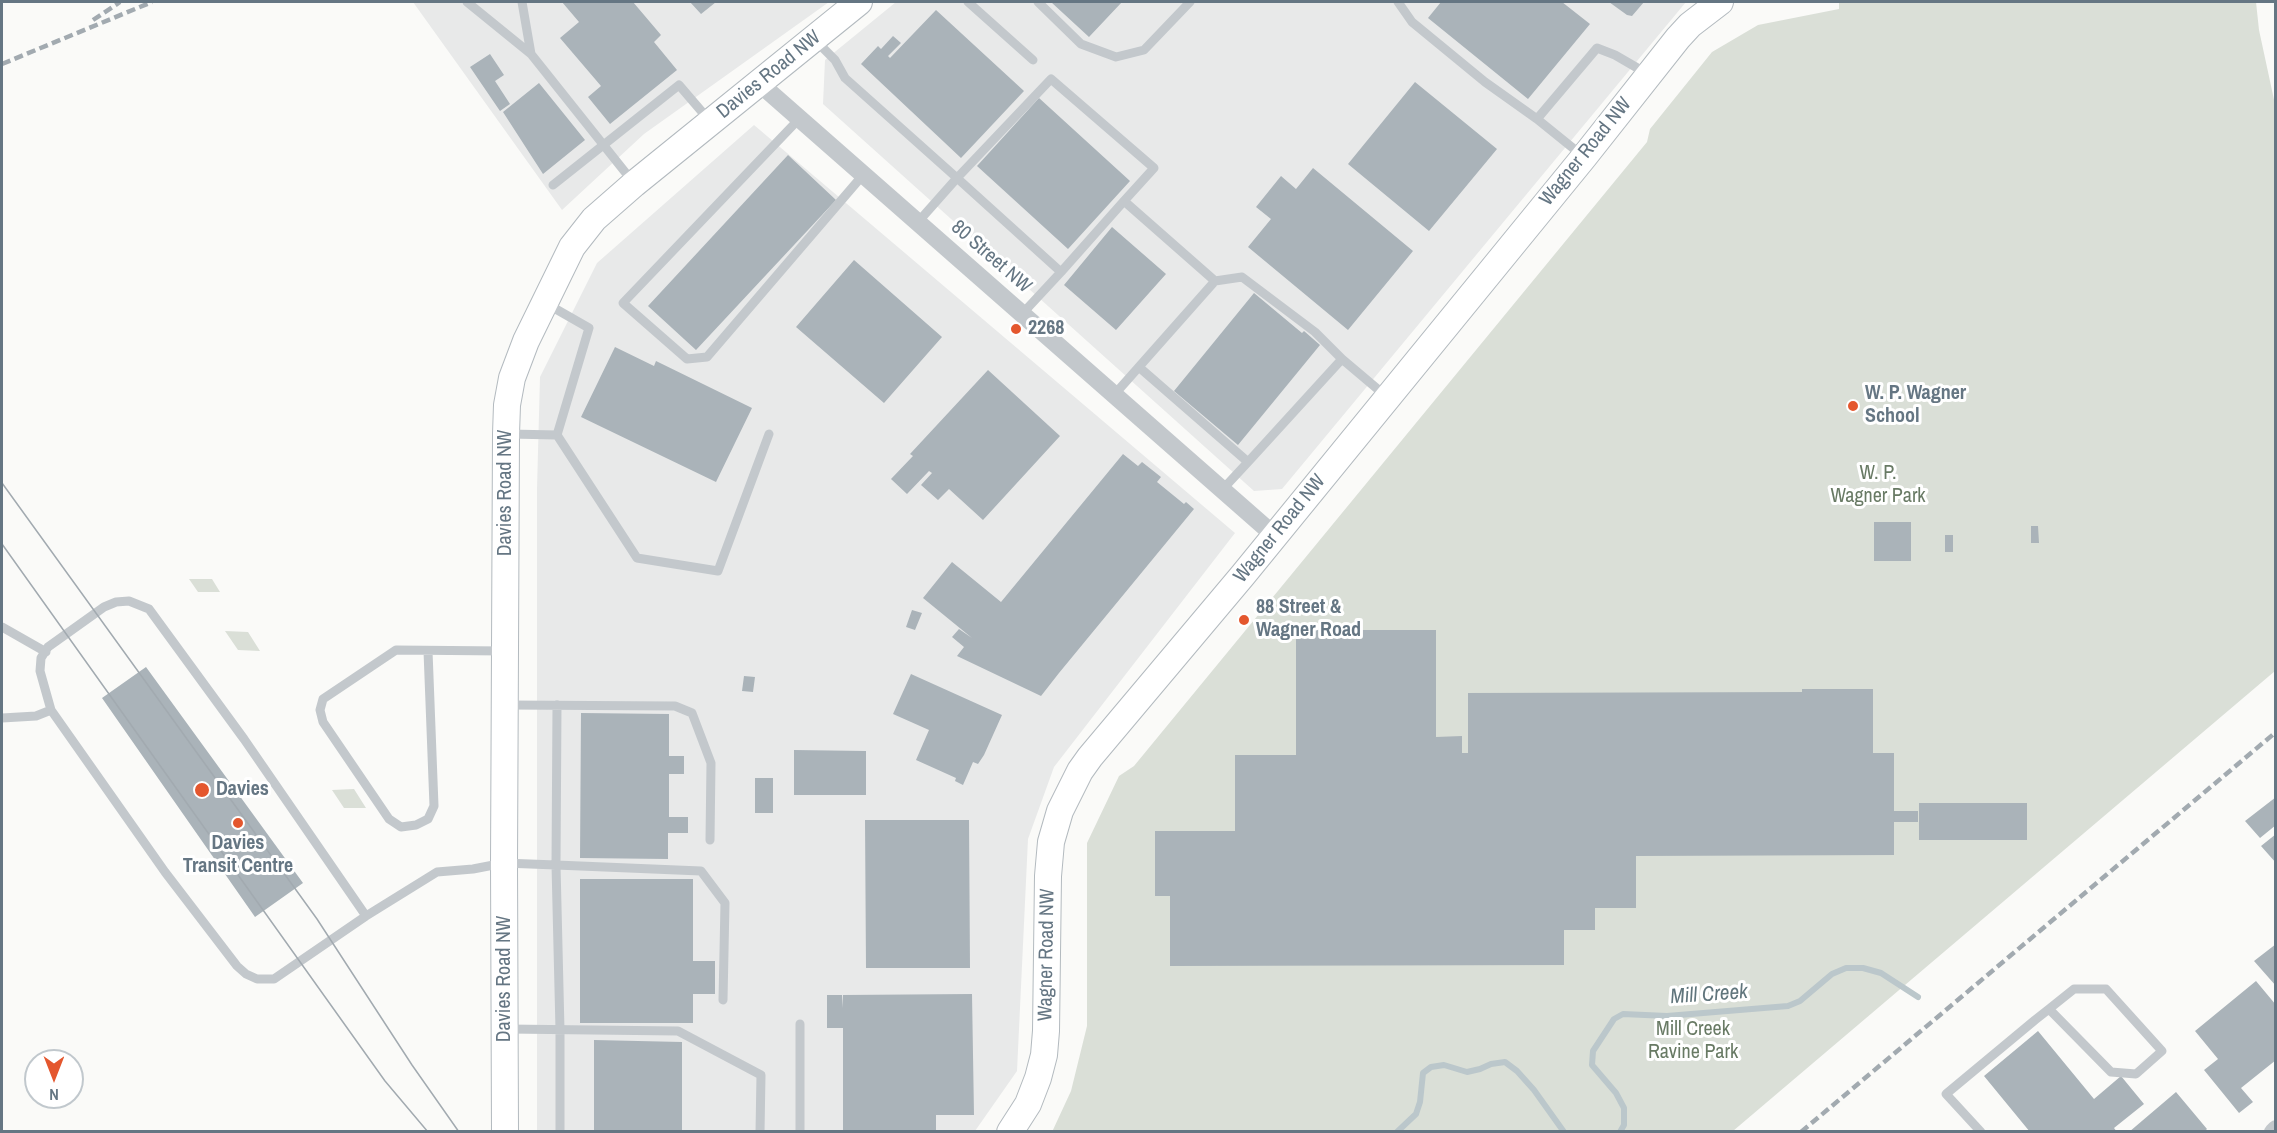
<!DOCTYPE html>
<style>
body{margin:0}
#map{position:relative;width:2277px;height:1133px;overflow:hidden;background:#fafaf8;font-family:"Archivo Narrow",sans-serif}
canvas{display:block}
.frame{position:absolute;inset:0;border:3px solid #657683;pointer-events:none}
.north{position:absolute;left:24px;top:1049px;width:60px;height:60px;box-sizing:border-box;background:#fff;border:2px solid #c1c8cd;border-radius:50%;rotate:180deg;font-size:16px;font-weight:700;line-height:24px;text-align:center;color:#657683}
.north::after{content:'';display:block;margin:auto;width:21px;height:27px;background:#e4572e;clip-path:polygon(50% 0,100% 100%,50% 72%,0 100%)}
</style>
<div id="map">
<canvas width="2277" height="1133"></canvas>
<div class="frame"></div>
<div class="north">N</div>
</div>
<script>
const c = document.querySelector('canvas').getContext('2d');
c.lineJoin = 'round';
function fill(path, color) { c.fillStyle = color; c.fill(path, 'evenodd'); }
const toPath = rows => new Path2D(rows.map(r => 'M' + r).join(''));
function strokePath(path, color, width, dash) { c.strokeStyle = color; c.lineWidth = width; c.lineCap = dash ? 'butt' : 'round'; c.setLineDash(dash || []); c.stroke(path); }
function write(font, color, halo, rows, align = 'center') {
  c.font = font + ' "Archivo Narrow",sans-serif'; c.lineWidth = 6; c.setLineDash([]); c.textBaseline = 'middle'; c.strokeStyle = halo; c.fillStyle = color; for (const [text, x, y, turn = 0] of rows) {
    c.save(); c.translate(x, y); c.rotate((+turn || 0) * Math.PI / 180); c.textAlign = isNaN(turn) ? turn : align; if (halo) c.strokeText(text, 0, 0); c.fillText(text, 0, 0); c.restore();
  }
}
fill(toPath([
 [413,2,829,2,644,134,562,210],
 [896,2,1686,2,1282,489,1254,491,823,104,825,60],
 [754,125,1235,533,1054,767,1028,839,1017,1071,975,1131,537,1132,537,489,540,377,597,263]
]), '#e8e9e9');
fill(toPath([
 [1839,2,2256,2,2259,30,2276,109,2275,671,1733,1131,1052,1132,1071,1091,1087,1026,1087,843,1119,776,1134,766,1647,142,1650,129,1712,52,1758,25,1839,9],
 [189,579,212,579,220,592,198,592],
 [225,631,248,632,260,651,238,650],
 [354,789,366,808,344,808,332,790]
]), '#dadfd7');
strokePath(toPath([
 [1397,1132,1416,1114,1420,1102,1423,1073,1431,1067,1444,1065,1467,1072,1480,1069,1491,1064,1505,1062,1517,1071,1534,1090,1564,1132],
 [1620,1132,1624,1125,1624,1108,1616,1093,1592,1065,1593,1051,1614,1019,1623,1014,1667,1016,1788,1006,1800,1001,1832,974,1846,968,1863,968,1881,973,1918,997]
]), '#bbc7cb', 6);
fill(toPath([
 [562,2,633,2,661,35,654,42,677,70,610,124,588,97,601,86,560,38,579,22],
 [690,2,716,2,701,14],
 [1051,2,1122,2,1089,37],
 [1441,2,1562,2,1590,24,1528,99,1428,18],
 [1609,2,1644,2,1632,16,1627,15],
 [936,10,1024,91,961,158,861,64,878,46,881,49,893,36,901,43,888,56,890,58],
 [490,54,504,75,495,81,510,104,500,111,470,67],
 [1415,82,1497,149,1429,231,1348,164],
 [539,83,585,140,543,174,503,112],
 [1039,98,1130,181,1068,249,977,166],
 [788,155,836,200,696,350,648,306],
 [1313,168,1413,251,1348,330,1248,247,1271,219,1256,207,1281,176,1296,189],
 [1112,227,1166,274,1116,330,1064,285],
 [854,260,942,337,884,403,796,327],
 [1254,293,1302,333,1304,331,1320,345,1238,445,1174,391],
 [615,347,654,366,656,361,752,408,716,482,581,417],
 [988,370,1060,436,983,520,949,489,938,500,921,485,932,473,929,471,907,494,891,479,913,456,910,454],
 [1123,454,1138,466,1142,462,1161,477,1157,482,1184,504,1186,502,1194,509,1059,673,1041,696,957,656,964,647,952,637,959,629,972,638,923,598,952,562,1001,602],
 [1874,522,1911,522,1911,561,1874,561],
 [2031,526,2038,526,2039,543,2031,543],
 [1945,535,1953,535,1953,552,1945,552],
 [912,610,922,613,915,630,906,627],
 [1296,630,1436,630,1436,737,1462,736,1462,753,1468,753,1468,693,1802,692,1802,689,1873,689,1873,753,1894,753,1894,811,1918,811,1918,822,1894,822,1894,855,1636,856,1636,908,1595,908,1595,930,1564,930,1564,965,1170,966,1170,896,1155,896,1155,831,1235,831,1235,755,1296,755],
 [146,667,303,883,255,917,102,698],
 [911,674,1002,715,984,755,978,764,973,762,963,785,955,781,956,778,916,760,929,730,893,714],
 [744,676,755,677,753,692,742,691],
 [581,713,669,714,669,756,684,756,684,774,669,774,669,817,688,817,688,833,668,833,668,859,580,858],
 [794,750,866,751,866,795,794,795],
 [755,778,773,778,773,813,755,813],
 [2276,797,2276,825,2260,838,2245,821],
 [1919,803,2027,803,2027,840,1919,840],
 [865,820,969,820,970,968,866,968],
 [2276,834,2276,863,2261,846],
 [580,879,693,879,693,961,715,961,715,994,693,994,693,1023,580,1023],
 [2276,944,2276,986,2254,961],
 [2256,981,2276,1005,2276,1060,2241,1088,2253,1102,2239,1113,2204,1070,2218,1059,2195,1031],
 [972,994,974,1115,936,1115,936,1132,843,1132,843,1028,827,1028,827,995,842,995,842,1008,843,995],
 [2038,1031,2094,1099,2121,1076,2144,1104,2114,1128,2117,1132,2030,1132,1984,1076],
 [594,1040,682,1042,682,1132,594,1132],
 [2176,1092,2207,1129,2204,1132,2129,1132]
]), '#aab3b9');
const secondary = toPath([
 [505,1132,504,863,506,434,507,405,512,378,526,341,572,247,594,219,634,184,859,2],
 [1010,1132,1028,1104,1038,1078,1044,1055,1046,1031,1048,876,1051,842,1060,811,1080,771,1090,757,1243,575,1584,157,1678,38,1690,25,1720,2]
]);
strokePath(secondary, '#b3babf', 28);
strokePath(toPath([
 [467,2,531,54,633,182],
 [522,2,531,54],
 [968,2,1033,60],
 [1038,2,1081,44,1116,57,1144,50,1190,2],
 [1398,2,1412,22,1485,82,1537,119],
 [815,40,835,60,845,78,957,178,1051,79,1154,168,1124,201],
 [799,119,623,303,687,359,707,357,863,175],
 [1584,157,1537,119,1597,48,1615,55,1646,73],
 [553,185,679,85,709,120],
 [918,222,957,178,1061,272,1022,314],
 [1061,272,1124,201,1215,281,1114,395],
 [1215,281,1242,277,1315,332,1342,359],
 [1140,368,1248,462,1222,490],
 [509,434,557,435,589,328,547,304],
 [557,435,637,558,718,571,769,434],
 [1248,462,1342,359,1387,397],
 [2,627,46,652],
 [428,651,434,806,428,819,416,825,401,827,389,819,323,722,320,710,323,699,396,650,504,651],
 [508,705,675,706,692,713,711,763,710,840],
 [2,718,36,716,51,710],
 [366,916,244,739,149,609,129,601,116,602,104,607,48,647,41,658,40,671,51,710,165,872,237,966,246,974,257,979,274,979,366,916,437,872,473,869,504,863,556,865,557,705],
 [800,1024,800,1132],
 [507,1029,678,1031,761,1075,760,1132],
 [560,1132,560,1030,556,865,701,871,725,903,723,1000],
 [1981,1132,1946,1094,2035,1020,2049,1009,2074,989,2106,989,2162,1051,2136,1074,2111,1072,2049,1009]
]), '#c3c8cc', 9);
strokePath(toPath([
 [759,83,1275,536],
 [2273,1132,2276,1129]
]), '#c3c8cc', 18);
strokePath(secondary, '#fff', 26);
strokePath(toPath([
 [2,483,317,919,412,1065,459,1132],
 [2,544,385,1081,428,1132]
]), '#a2aab0', 1.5);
strokePath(toPath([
 [93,20,120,2],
 [2,64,152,2],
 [1801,1132,2276,732]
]), '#a2aab0', 4.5, [9, 4.5]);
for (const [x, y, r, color] of [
 [1016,329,6,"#e4572e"],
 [1853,406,6,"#e4572e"],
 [1244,620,6,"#e4572e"],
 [202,790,8,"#e4572e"],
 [238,823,6,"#e4572e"]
]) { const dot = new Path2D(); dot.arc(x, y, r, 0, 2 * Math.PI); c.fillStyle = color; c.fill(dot); strokePath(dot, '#fff', 2); }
write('20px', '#657683', '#fff', [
 ["Davies Road NW",769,75,-39],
 ["Wagner Road NW",1586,152,-51],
 ["80 Street NW",991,257,41],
 ["Davies Road NW",506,493,-90],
 ["Wagner Road NW",1280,529,-51],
 ["Wagner Road NW",1047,955,-89],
 ["Davies Road NW",505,979,-90]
]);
write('bold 20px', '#657683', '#fff', [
 ["2268",1028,329],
 ["W. P. Wagner",1865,394],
 ["School",1865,417],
 ["88 Street &",1256,608],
 ["Wagner Road",1256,631],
 ["Davies",216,790],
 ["Davies",238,844,"center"],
 ["Transit Centre",238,867,"center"]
], 'left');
write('20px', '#687a64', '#fff', [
 ["W. P.",1878,474],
 ["Wagner Park",1878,497],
 ["Mill Creek",1693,1030],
 ["Ravine Park",1693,1053]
]);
write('italic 21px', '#60757c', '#fff', [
 ["Mill Creek",1709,995,-4]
]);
</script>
